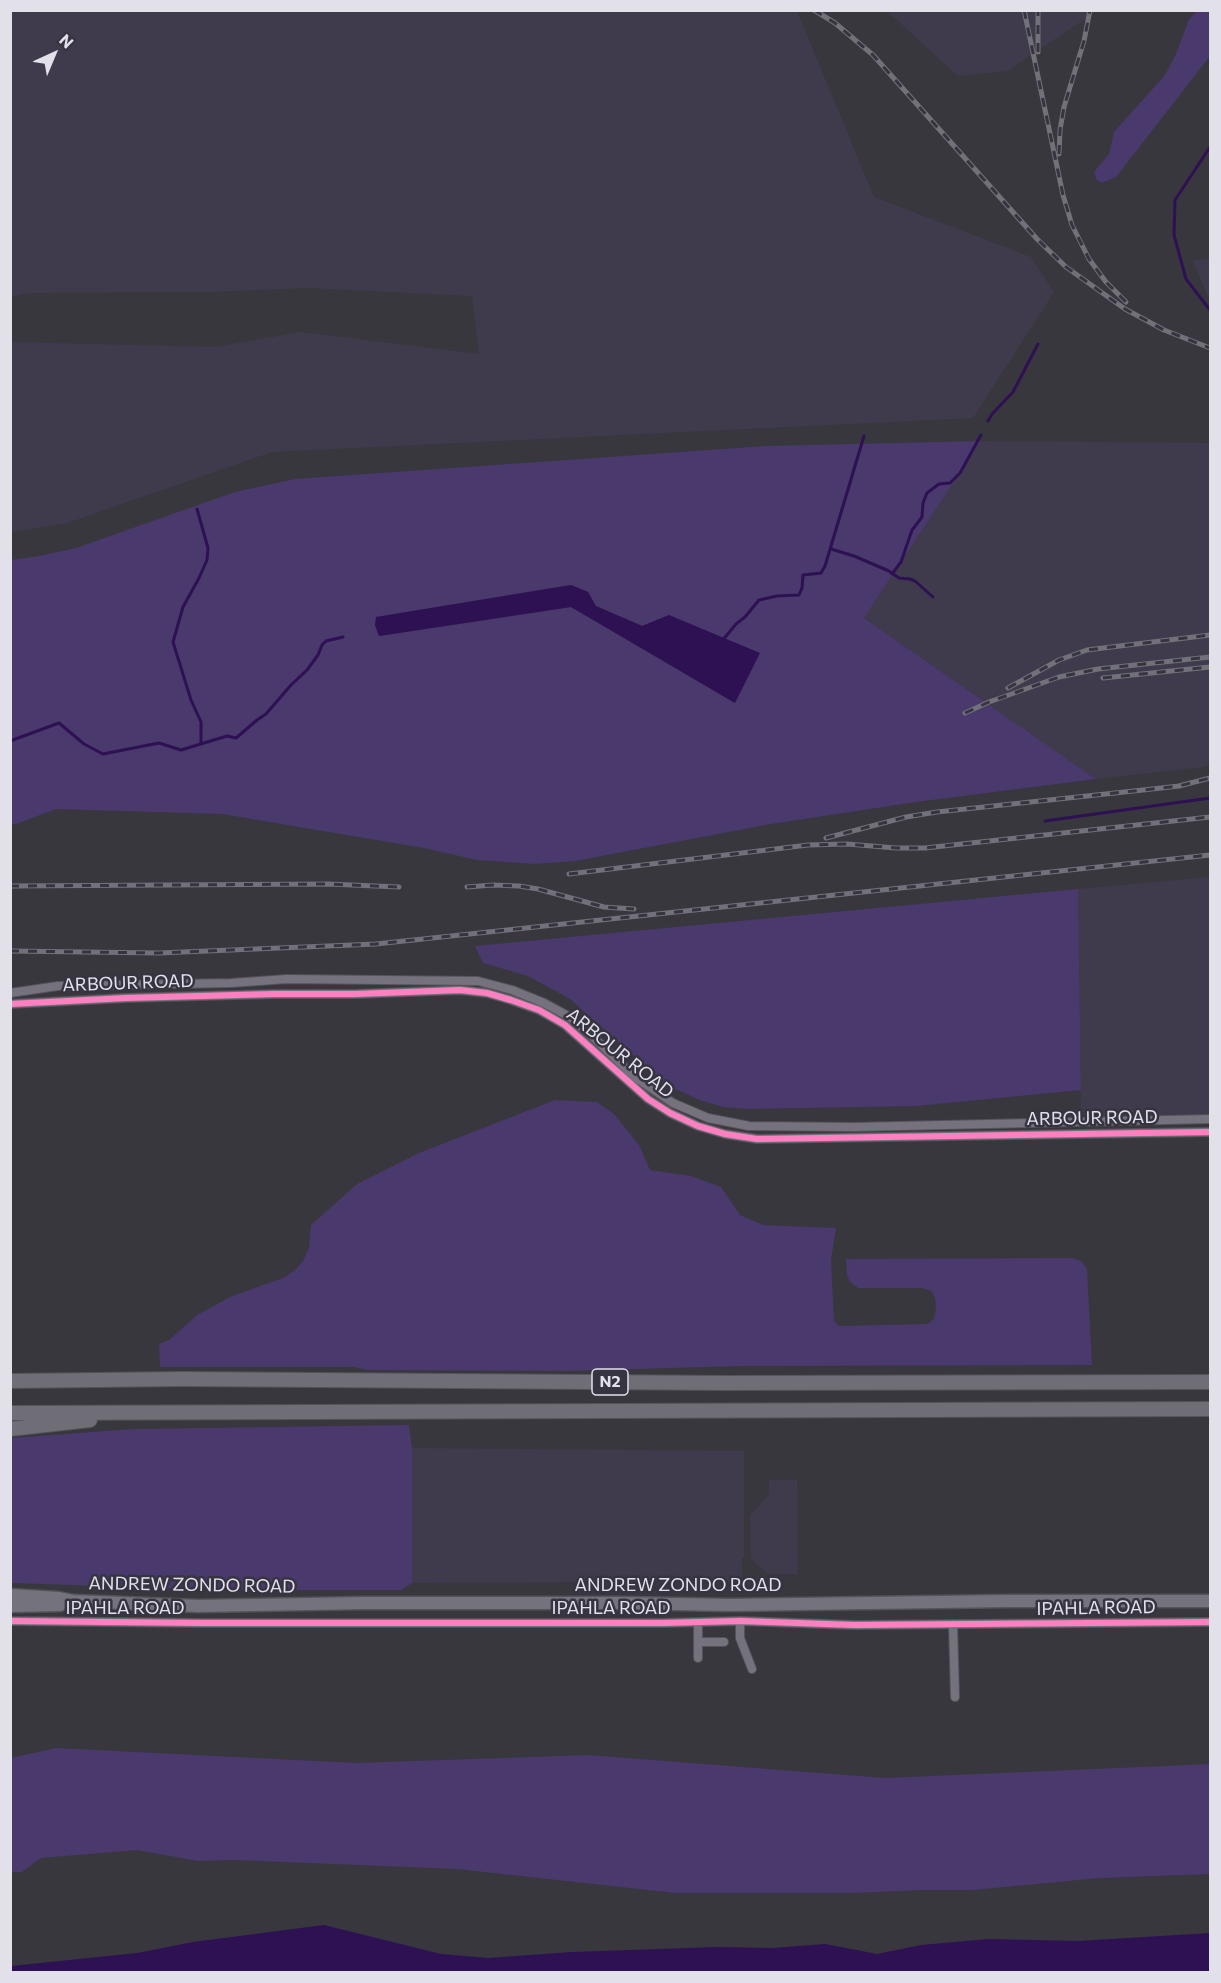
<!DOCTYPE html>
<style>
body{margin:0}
#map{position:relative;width:1221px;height:1983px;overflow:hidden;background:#38373e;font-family:Commissioner,sans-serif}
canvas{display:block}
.frame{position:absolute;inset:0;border:12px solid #e2e0e9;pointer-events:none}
.north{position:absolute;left:24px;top:24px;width:60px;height:60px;-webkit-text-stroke:4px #373441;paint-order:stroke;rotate:44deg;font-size:16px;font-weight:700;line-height:24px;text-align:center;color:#e2e0e9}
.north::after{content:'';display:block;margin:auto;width:21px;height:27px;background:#e2e0e9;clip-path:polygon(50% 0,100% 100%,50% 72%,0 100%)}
</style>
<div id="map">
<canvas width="1221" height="1983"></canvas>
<div class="frame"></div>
<div class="north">N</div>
</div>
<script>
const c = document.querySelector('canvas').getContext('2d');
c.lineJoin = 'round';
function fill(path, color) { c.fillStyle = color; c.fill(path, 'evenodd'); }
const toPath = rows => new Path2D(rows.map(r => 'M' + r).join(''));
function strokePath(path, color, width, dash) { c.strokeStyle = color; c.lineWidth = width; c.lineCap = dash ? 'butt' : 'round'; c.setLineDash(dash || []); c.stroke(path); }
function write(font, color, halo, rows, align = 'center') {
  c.font = font + ' Commissioner,sans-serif'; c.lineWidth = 5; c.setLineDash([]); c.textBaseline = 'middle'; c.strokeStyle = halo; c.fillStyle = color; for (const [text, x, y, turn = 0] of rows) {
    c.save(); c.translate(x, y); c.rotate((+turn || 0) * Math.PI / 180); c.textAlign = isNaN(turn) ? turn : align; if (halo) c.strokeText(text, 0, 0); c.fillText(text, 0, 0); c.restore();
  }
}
fill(toPath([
 [11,10,797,11,874,197,1031,257,1054,292,973,418,272,452,67,523,11,532,11,342,215,347,301,332,479,354,472,296,307,288,211,292,29,293,11,297],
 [887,11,1097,11,1007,71,958,76],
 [1210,259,1210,302,1193,260],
 [981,441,1210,443,1210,764,1203,767,1096,779,864,618],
 [1210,877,1210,1114,1081,1117,1078,889],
 [412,1448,744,1451,744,1558,742,1558,742,1581,412,1583],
 [769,1480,797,1480,798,1574,768,1574,751,1559,750,1515,769,1495]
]), '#403a4d');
fill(toPath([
 [1197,11,1210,11,1210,56,1116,177,1102,183,1096,179,1094,172,1109,154,1114,132,1165,75,1176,54,1189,19],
 [981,441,864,618,1096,779,916,802,771,824,575,861,535,864,477,860,424,848,222,814,56,809,19,823,11,825,11,560,39,556,76,548,235,492,295,479,766,446],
 [571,585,588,592,595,606,643,626,669,615,735,703,571,607,379,636,375,625,377,617],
 [1078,889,1081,1090,916,1106,747,1109,723,1107,700,1100,673,1088,661,1080,570,999,528,976,483,963,475,946],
 [555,1100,597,1102,614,1114,639,1145,650,1170,691,1176,721,1187,740,1215,763,1225,836,1228,831,1260,834,1321,839,1326,927,1324,934,1319,936,1309,935,1298,931,1291,922,1288,858,1288,850,1282,847,1275,846,1259,1072,1258,1081,1261,1087,1269,1092,1365,741,1366,567,1371,367,1370,354,1367,160,1367,159,1344,169,1340,197,1315,232,1296,283,1278,294,1271,303,1261,309,1248,311,1225,357,1184,419,1153],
 [409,1425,412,1448,412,1583,401,1590,223,1590,11,1583,11,1438,133,1429],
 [56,1748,356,1763,588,1755,885,1778,1210,1764,1210,1874,1100,1878,973,1890,922,1890,852,1893,675,1893,457,1869,234,1860,198,1861,137,1850,41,1858,22,1872,11,1872,11,1758]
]), '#49396c');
fill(toPath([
 [571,585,588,592,596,606,642,626,669,615,760,653,735,703,571,607,379,636,375,625,376,617],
 [324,1925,441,1954,488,1958,572,1952,717,1947,772,1948,825,1944,877,1954,921,1945,988,1939,1078,1941,1210,1933,1210,1972,11,1972,11,1966,137,1953,193,1942]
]), '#2e1153');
strokePath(toPath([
 [1210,147,1175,200,1174,235,1186,279,1210,310],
 [988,421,992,414,1013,392,1038,344],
 [197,509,208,548,207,560,199,578,183,607,173,642,191,700,201,722,201,744],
 [831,549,854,556,889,571,899,578,910,579,915,581,933,597],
 [892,574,901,562,912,530,922,517,923,503,927,493,939,484,950,483,960,473,981,435],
 [722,641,736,624,745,617,759,600,777,596,799,595,802,588,803,575,821,573,825,566,864,436],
 [10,741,59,723,84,744,103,754,159,743,181,750,227,736,236,738,257,720,266,714,291,685,307,670,318,655,322,645,326,641,343,637],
 [1045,821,1210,798]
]), '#2e1153', 3);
const minor = toPath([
 [10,993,58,986,231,983,287,979,478,981,512,990,544,1003,570,1017,590,1034,636,1078,673,1103,708,1118,749,1126,854,1127,1210,1119],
 [10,1004,126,998,274,994,355,994,460,990,487,993,511,1000,539,1010,565,1025,648,1099,670,1113,698,1126,725,1134,757,1139,1210,1132],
 [10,1621,203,1623,662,1623,740,1621,855,1625,1210,1622],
 [740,1621,740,1638,752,1669],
 [953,1624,955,1697],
 [698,1642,724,1642],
 [698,1658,698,1623]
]);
const primary = toPath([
 [10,1595,58,1598,73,1601,198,1606,363,1603,620,1603,730,1605,1007,1601,1210,1601],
 [10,1606,60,1605]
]);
const motorway = toPath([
 [10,1381,182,1379,725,1383,1210,1382],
 [10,1413,1210,1409],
 [10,1429,90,1420]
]);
strokePath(minor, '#545359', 10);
strokePath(primary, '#545359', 15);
strokePath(motorway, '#545359', 16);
strokePath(minor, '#75727e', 8);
strokePath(primary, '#74727d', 12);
strokePath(motorway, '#6f6e77', 14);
const rail = toPath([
 [814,10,835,23,873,55,1037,239,1066,267,1125,309,1164,330,1210,348],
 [1024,10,1063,195,1072,225,1089,259,1106,282,1126,302],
 [1038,52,1038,10],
 [1059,154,1060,130,1064,107,1084,41,1090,10],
 [1103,678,1210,667],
 [1008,688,1059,660,1087,650,1210,635],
 [965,713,989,702,1059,677,1098,669,1210,657],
 [826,838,906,817,937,812,1143,790,1179,786,1210,778],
 [569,874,808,845,847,844,896,848,925,848,1210,817],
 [10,886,328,884,399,887],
 [467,887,493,885,519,886,538,889,604,907,634,909],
 [10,951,159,953,376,944,1210,855]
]);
strokePath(rail, '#727079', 5);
strokePath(rail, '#373441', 3, [9]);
strokePath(toPath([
 [10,1004,126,998,274,994,355,994,460,990,487,993,511,1000,539,1010,565,1025,648,1099,670,1113,698,1126,725,1134,757,1139,1210,1132],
 [10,1621,203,1623,662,1623,740,1621,855,1625,1210,1622]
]), '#ff80c0', 6);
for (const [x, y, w] of [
 [610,1382,36]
]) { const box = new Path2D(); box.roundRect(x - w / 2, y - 13, w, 26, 4.5); c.fillStyle = '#373441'; c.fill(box); strokePath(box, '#e2e0e9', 1.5); }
write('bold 16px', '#e2e0e9', null, [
 ["N2",610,1382]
]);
write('18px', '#e2e0e9', '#373441', [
 ["ARBOUR ROAD",128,983,-2],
 ["ARBOUR ROAD",620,1053,39],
 ["ARBOUR ROAD",1092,1118,-1],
 ["ANDREW ZONDO ROAD",192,1585,1],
 ["ANDREW ZONDO ROAD",678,1585],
 ["IPAHLA ROAD",125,1608],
 ["IPAHLA ROAD",611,1608],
 ["IPAHLA ROAD",1096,1608,-1]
]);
</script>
